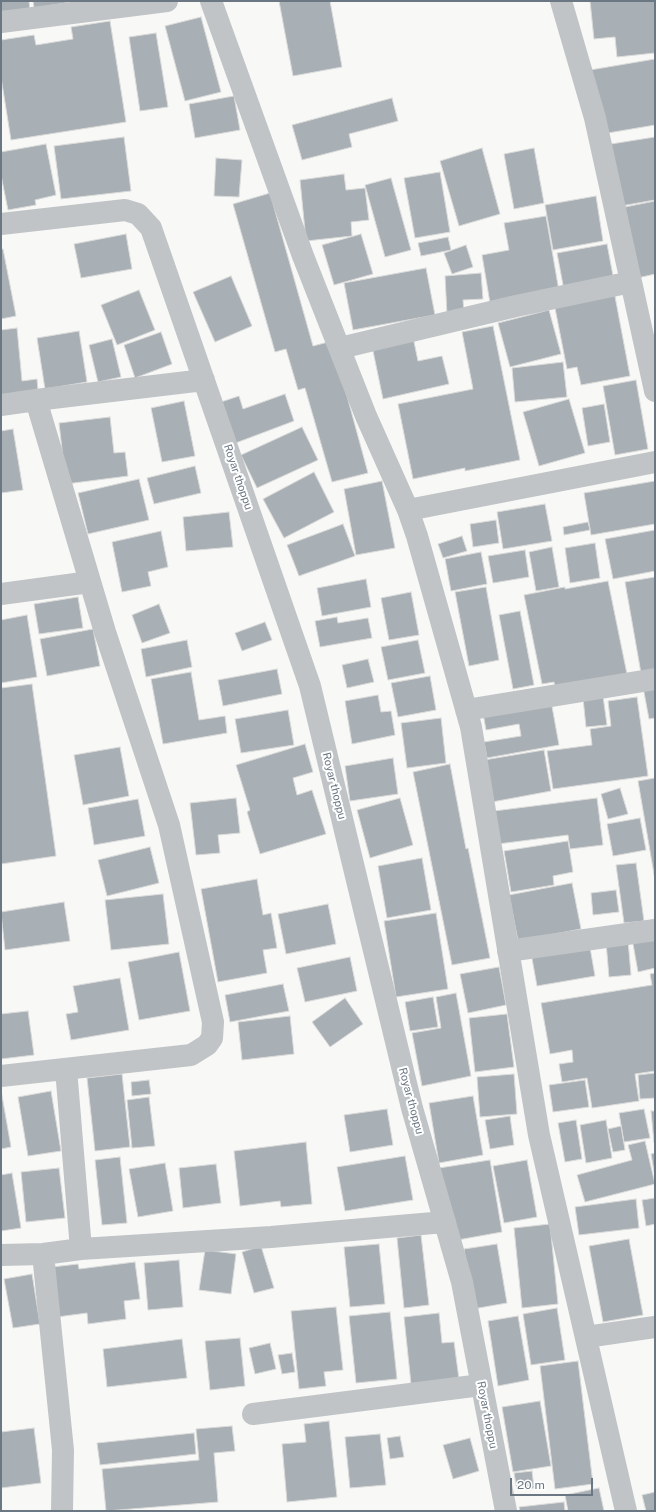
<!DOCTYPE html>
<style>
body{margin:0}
#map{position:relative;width:656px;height:1512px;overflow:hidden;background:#f8f9f6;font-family:"Public Sans",sans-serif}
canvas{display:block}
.frame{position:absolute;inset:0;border:2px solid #6b7884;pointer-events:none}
.scale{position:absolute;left:510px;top:1478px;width:83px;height:18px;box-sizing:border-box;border:2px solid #6b7884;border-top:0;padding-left:5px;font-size:12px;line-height:14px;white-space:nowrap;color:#6b7884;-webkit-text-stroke:3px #fff;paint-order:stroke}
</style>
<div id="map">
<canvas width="656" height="1512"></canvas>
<div class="frame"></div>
<div class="scale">20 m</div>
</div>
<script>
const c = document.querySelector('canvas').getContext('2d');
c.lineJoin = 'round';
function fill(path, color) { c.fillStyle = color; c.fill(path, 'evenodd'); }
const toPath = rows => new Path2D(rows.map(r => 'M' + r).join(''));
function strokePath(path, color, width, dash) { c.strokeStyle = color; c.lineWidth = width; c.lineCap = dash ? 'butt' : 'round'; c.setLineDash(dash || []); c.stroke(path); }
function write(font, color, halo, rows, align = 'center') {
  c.font = font + ' "Public Sans",sans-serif'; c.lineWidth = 4; c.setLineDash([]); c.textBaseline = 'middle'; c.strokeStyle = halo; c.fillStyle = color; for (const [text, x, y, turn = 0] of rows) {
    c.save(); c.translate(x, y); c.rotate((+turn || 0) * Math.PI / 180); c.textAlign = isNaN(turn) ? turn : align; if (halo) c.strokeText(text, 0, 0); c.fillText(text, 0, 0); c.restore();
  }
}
const building = toPath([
 [1,1,29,1,30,11,1,16,1,1],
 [33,1,71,1,72,2,34,8,33,1],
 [279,1,330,1,342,67,293,76,279,1],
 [590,1,655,1,655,53,617,57,615,37,594,39,590,1],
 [201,17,221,92,185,101,165,26,201,17],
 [110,21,126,122,11,140,1,77,1,40,34,35,36,45,73,39,71,27,110,21],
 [156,33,168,107,140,111,129,37,156,33],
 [655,59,655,125,602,134,590,70,655,59],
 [234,96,240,130,195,138,189,104,234,96],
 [392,98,398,121,349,134,352,147,302,160,292,125,392,98],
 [124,137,131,191,61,199,54,146,124,137],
 [655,137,655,200,621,206,611,144,655,137],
 [46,144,56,195,35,200,36,205,8,210,1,175,1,152,46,144],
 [482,148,500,214,459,226,440,161,482,148],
 [534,148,544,203,514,209,504,154,534,148],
 [216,158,242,160,239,197,214,196,216,158],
 [440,172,450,232,415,238,404,178,440,172],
 [344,174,346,190,365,188,369,220,351,222,352,236,306,241,300,180,344,174],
 [391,178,411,250,385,257,365,185,391,178],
 [270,193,313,346,332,341,368,473,332,482,305,388,298,390,286,349,275,352,233,204,270,193],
 [596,196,603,241,553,250,545,205,596,196],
 [655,201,655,274,633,279,620,208,655,201],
 [546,216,559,291,490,303,482,255,509,250,504,223,546,216],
 [126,234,132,269,81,278,74,244,126,234],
 [361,234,373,274,334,285,322,245,361,234],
 [448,237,451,250,421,256,418,243,448,237],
 [607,244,614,281,564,290,557,253,607,244],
 [466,245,473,267,452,274,444,253,466,245],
 [1,249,3,249,16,316,1,319,1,249],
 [426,268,435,315,353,330,344,283,426,268],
 [481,273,483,299,463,300,464,313,447,314,445,276,481,273],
 [231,276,252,326,215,342,193,292,231,276],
 [139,290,155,330,117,345,101,305,139,290],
 [614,291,630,376,581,385,577,367,567,369,554,303,614,291],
 [549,310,561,354,510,367,498,323,549,310],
 [493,326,520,460,465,471,465,468,413,479,398,404,473,389,462,332,493,326],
 [17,328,22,381,37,379,38,391,1,395,1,330,17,328],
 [79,331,87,382,45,389,37,338,79,331],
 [161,332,172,364,135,378,124,345,161,332],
 [413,337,418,361,442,356,449,384,383,399,372,346,413,337],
 [112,339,121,377,98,382,89,345,112,339],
 [563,362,567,397,515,402,512,368,563,362],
 [636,380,648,449,615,455,603,386,636,380],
 [285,394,294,421,233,444,218,403,239,396,243,409,285,394],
 [569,399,585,453,539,466,523,412,569,399],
 [184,401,195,456,162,462,151,408,184,401],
 [604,404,610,442,588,446,582,408,604,404],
 [110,417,114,453,125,452,128,476,66,484,59,423,110,417],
 [302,427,318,460,257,488,241,455,302,427],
 [13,429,23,490,1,493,1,431,13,429],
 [195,466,201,493,154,504,147,478,195,466],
 [314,472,334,512,284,538,263,499,314,472],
 [139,479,149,520,88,534,78,493,139,479],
 [382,481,395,548,356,555,344,489,382,481],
 [655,481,655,524,591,535,584,493,655,481],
 [545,504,552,541,503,549,497,512,545,504],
 [229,512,233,547,186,551,183,517,229,512],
 [496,520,499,543,473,547,470,524,496,520],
 [588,522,590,530,564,535,563,527,588,522],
 [343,524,355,556,299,576,287,545,343,524],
 [655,530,655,571,613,579,605,539,655,530],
 [161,531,168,567,148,572,151,586,122,592,112,542,161,531],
 [462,536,467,551,443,558,438,544,462,536],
 [595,543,600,578,570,583,565,548,595,543],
 [552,547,559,587,536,591,529,552,552,547],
 [525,550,529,577,493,583,488,556,525,550],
 [481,552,487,584,451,591,445,559,481,552],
 [655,577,655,671,641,673,625,582,655,577],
 [366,579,371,607,322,616,317,588,366,579],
 [608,581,627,674,555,688,554,682,542,684,524,595,565,587,565,589,608,581],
 [486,587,499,660,469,666,455,592,486,587],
 [411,592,419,635,389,640,381,598,411,592],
 [78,597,83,628,39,634,34,604,78,597],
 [159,604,170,633,142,643,132,615,159,604],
 [520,611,534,685,513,689,499,615,520,611],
 [27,615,37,677,1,683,1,620,27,615],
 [337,617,338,623,368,618,372,638,320,647,315,621,337,617],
 [265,622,272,640,242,651,235,633,265,622],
 [93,629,100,666,47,676,40,639,93,629],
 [187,640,192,667,146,677,141,649,187,640],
 [418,640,425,673,388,680,381,647,418,640],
 [368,659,374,682,347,688,342,665,368,659],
 [277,669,282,694,223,706,218,680,277,669],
 [191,672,199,720,225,716,227,733,163,744,151,679,191,672],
 [430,676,436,710,398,717,391,683,430,676],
 [32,684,56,856,1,864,1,688,32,684],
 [655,685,655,718,649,719,643,687,655,685],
 [378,695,381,712,391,711,395,735,352,744,345,701,378,695],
 [603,696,607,725,586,727,583,698,603,696],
 [637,697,648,776,553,789,547,751,592,745,590,729,611,726,608,701,637,697],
 [551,701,559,745,487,758,484,742,521,736,519,724,486,730,483,713,551,701],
 [288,710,294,745,241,753,235,719,288,710],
 [441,718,446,763,407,768,401,723,441,718],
 [305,744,313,772,293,778,297,795,312,790,326,834,260,854,247,812,250,810,236,765,305,744],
 [120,747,129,796,83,805,74,755,120,747],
 [544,750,551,791,492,802,484,760,544,750],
 [393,758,398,794,350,801,345,766,393,758],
 [450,764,466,849,468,848,490,958,452,965,413,772,450,764],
 [655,778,655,880,638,781,655,778],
 [620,788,628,814,608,819,601,794,620,788],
 [236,798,240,833,218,835,220,853,196,855,190,803,236,798],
 [400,798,413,845,370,858,357,810,400,798],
 [597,798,603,845,570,849,568,835,498,844,494,811,597,798],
 [138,799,145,836,94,845,88,808,138,799],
 [640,818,646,850,613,856,607,824,640,818],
 [568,841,573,872,553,876,554,885,511,892,504,851,568,841],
 [150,847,159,883,107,896,98,860,150,847],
 [422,858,431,910,387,918,378,866,422,858],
 [636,863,644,921,624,923,616,865,636,863],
 [257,879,263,915,271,913,277,948,263,950,267,973,218,982,201,889,257,879],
 [572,883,581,929,518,941,509,895,572,883],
 [616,890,619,912,593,915,591,893,616,890],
 [163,894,169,944,111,950,105,900,163,894],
 [64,902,70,941,5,950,1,912,64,902],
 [328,904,336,944,286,954,278,914,328,904],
 [436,913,448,989,396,997,384,921,436,913],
 [655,934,655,968,638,972,632,938,655,934],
 [628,940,631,975,609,977,606,942,628,940],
 [589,942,595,976,537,986,531,953,589,942],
 [179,952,190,1011,139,1020,128,962,179,952],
 [350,957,357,991,305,1002,297,968,350,957],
 [499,967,506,1005,468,1013,460,974,499,967],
 [655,973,655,1071,635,1074,639,1101,592,1108,587,1078,562,1082,559,1064,573,1062,572,1050,550,1054,541,1003,652,985,650,974,655,973],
 [120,978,129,1030,71,1040,66,1014,78,1012,73,986,120,978],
 [283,984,289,1011,230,1022,225,995,283,984],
 [456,993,471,1076,422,1086,412,1033,441,1028,436,997,456,993],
 [433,997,438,1027,410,1031,405,1002,433,997],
 [345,998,363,1024,330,1047,312,1022,345,998],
 [28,1011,34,1055,1,1059,1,1014,28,1011],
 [507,1014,514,1067,475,1072,469,1018,507,1014],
 [290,1016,294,1054,242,1060,238,1022,290,1016],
 [655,1073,655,1098,640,1099,638,1075,655,1073],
 [122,1074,130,1147,95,1151,87,1078,122,1074],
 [514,1074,517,1114,480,1117,477,1077,514,1074],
 [149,1080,151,1094,132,1096,131,1082,149,1080],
 [585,1080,589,1107,553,1112,549,1085,585,1080],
 [1,1090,11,1147,1,1149,1,1090],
 [51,1091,61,1151,28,1156,18,1097,51,1091],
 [473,1096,483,1155,439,1163,429,1103,473,1096],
 [149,1097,155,1146,132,1148,127,1100,149,1097],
 [387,1109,393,1145,350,1152,344,1115,387,1109],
 [644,1109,650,1138,624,1142,619,1113,644,1109],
 [651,1111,655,1111,655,1143,654,1143,651,1111],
 [510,1116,514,1145,490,1149,485,1120,510,1116],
 [576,1120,582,1159,565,1162,558,1123,576,1120],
 [606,1120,612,1158,586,1163,580,1125,606,1120],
 [621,1126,625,1150,613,1152,608,1129,621,1126],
 [645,1141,655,1184,585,1202,577,1175,632,1160,628,1145,645,1141],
 [306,1142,312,1204,281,1207,280,1201,240,1206,234,1151,306,1142],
 [655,1153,655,1177,651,1154,655,1153],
 [405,1156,413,1200,345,1211,337,1167,405,1156],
 [120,1157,127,1223,102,1225,95,1160,120,1157],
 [490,1160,502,1232,452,1241,439,1168,490,1160],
 [527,1160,537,1217,504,1223,493,1166,527,1160],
 [165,1163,173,1211,138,1217,129,1169,165,1163],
 [216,1164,221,1203,183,1208,179,1168,216,1164],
 [59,1168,65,1218,26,1222,21,1172,59,1168],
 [12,1173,21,1228,1,1231,1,1175,12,1173],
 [655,1198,655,1224,646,1226,642,1200,655,1198],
 [636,1199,639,1228,579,1235,575,1207,636,1199],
 [550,1224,558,1304,522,1308,514,1228,550,1224],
 [421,1235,429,1305,404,1308,397,1238,421,1235],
 [629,1239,643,1315,603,1322,589,1246,629,1239],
 [379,1244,385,1304,350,1307,344,1247,379,1244],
 [497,1244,507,1303,473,1309,464,1249,497,1244],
 [261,1246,274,1288,254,1293,242,1252,261,1246],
 [205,1250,236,1254,231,1294,199,1290,205,1250],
 [179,1260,183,1307,148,1310,144,1263,179,1260],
 [135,1262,140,1299,124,1301,126,1319,88,1324,87,1313,57,1317,52,1267,78,1264,79,1269,135,1262],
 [32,1274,40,1324,13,1328,4,1279,32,1274],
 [336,1307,343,1370,324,1372,326,1386,299,1389,291,1311,336,1307],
 [557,1308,565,1360,531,1365,523,1314,557,1308],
 [390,1312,397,1379,356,1383,349,1316,390,1312],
 [439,1313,442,1343,454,1342,459,1379,411,1384,404,1317,439,1313],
 [518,1316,529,1380,498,1386,488,1321,518,1316],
 [240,1338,245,1386,210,1390,205,1341,240,1338],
 [182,1339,187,1378,107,1387,103,1349,182,1339],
 [270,1343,276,1369,255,1374,249,1348,270,1343],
 [292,1353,295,1372,282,1374,278,1355,292,1353],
 [578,1361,593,1484,555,1489,540,1366,578,1361],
 [540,1401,551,1466,513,1472,502,1407,540,1401],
 [329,1421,337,1497,287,1502,282,1444,306,1442,304,1424,329,1421],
 [232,1426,235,1451,214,1453,218,1502,106,1511,102,1469,199,1460,196,1429,232,1426],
 [34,1428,41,1483,1,1488,1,1432,34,1428],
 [194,1433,196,1454,100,1465,97,1443,194,1433],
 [380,1434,386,1485,350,1488,345,1437,380,1434],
 [400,1436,404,1457,390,1459,387,1438,400,1436],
 [470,1438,479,1471,453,1479,443,1445,470,1438],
 [532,1471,534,1488,517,1490,514,1473,532,1471],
 [599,1488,604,1511,568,1511,565,1495,599,1488],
 [655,1492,655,1511,646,1511,642,1495,655,1492],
 [564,1502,565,1511,520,1511,519,1507,564,1502]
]);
fill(building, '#a8afb5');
strokePath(building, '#dadad9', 1);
strokePath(toPath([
 [211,1,303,256,366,416,408,510,417,536,471,727,539,1135,626,1511],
 [561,1,595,118,655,391],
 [1,22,167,1],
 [1,224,125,210,138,214,151,228,310,686,412,1108,462,1282,506,1511],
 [340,348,516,306,631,282],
 [36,400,204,380],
 [1,405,36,400,105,632,169,825,213,1022,212,1038,207,1045,191,1055,1,1076],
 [408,510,655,462],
 [1,594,90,582],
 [466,710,655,679],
 [508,951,655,930],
 [66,1069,81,1249],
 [43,1254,63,1450,62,1511],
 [1,1255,43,1254,81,1249,271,1237,445,1222],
 [586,1337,655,1327],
 [253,1414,481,1385]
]), '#c0c4c7', 22);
write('11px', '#6b7884', '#fff', [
 ["Royar thoppu",238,477,71],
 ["Royar thoppu",334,786,76],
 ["Royar thoppu",411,1101,75],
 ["Royar thoppu",487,1415,79]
]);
</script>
